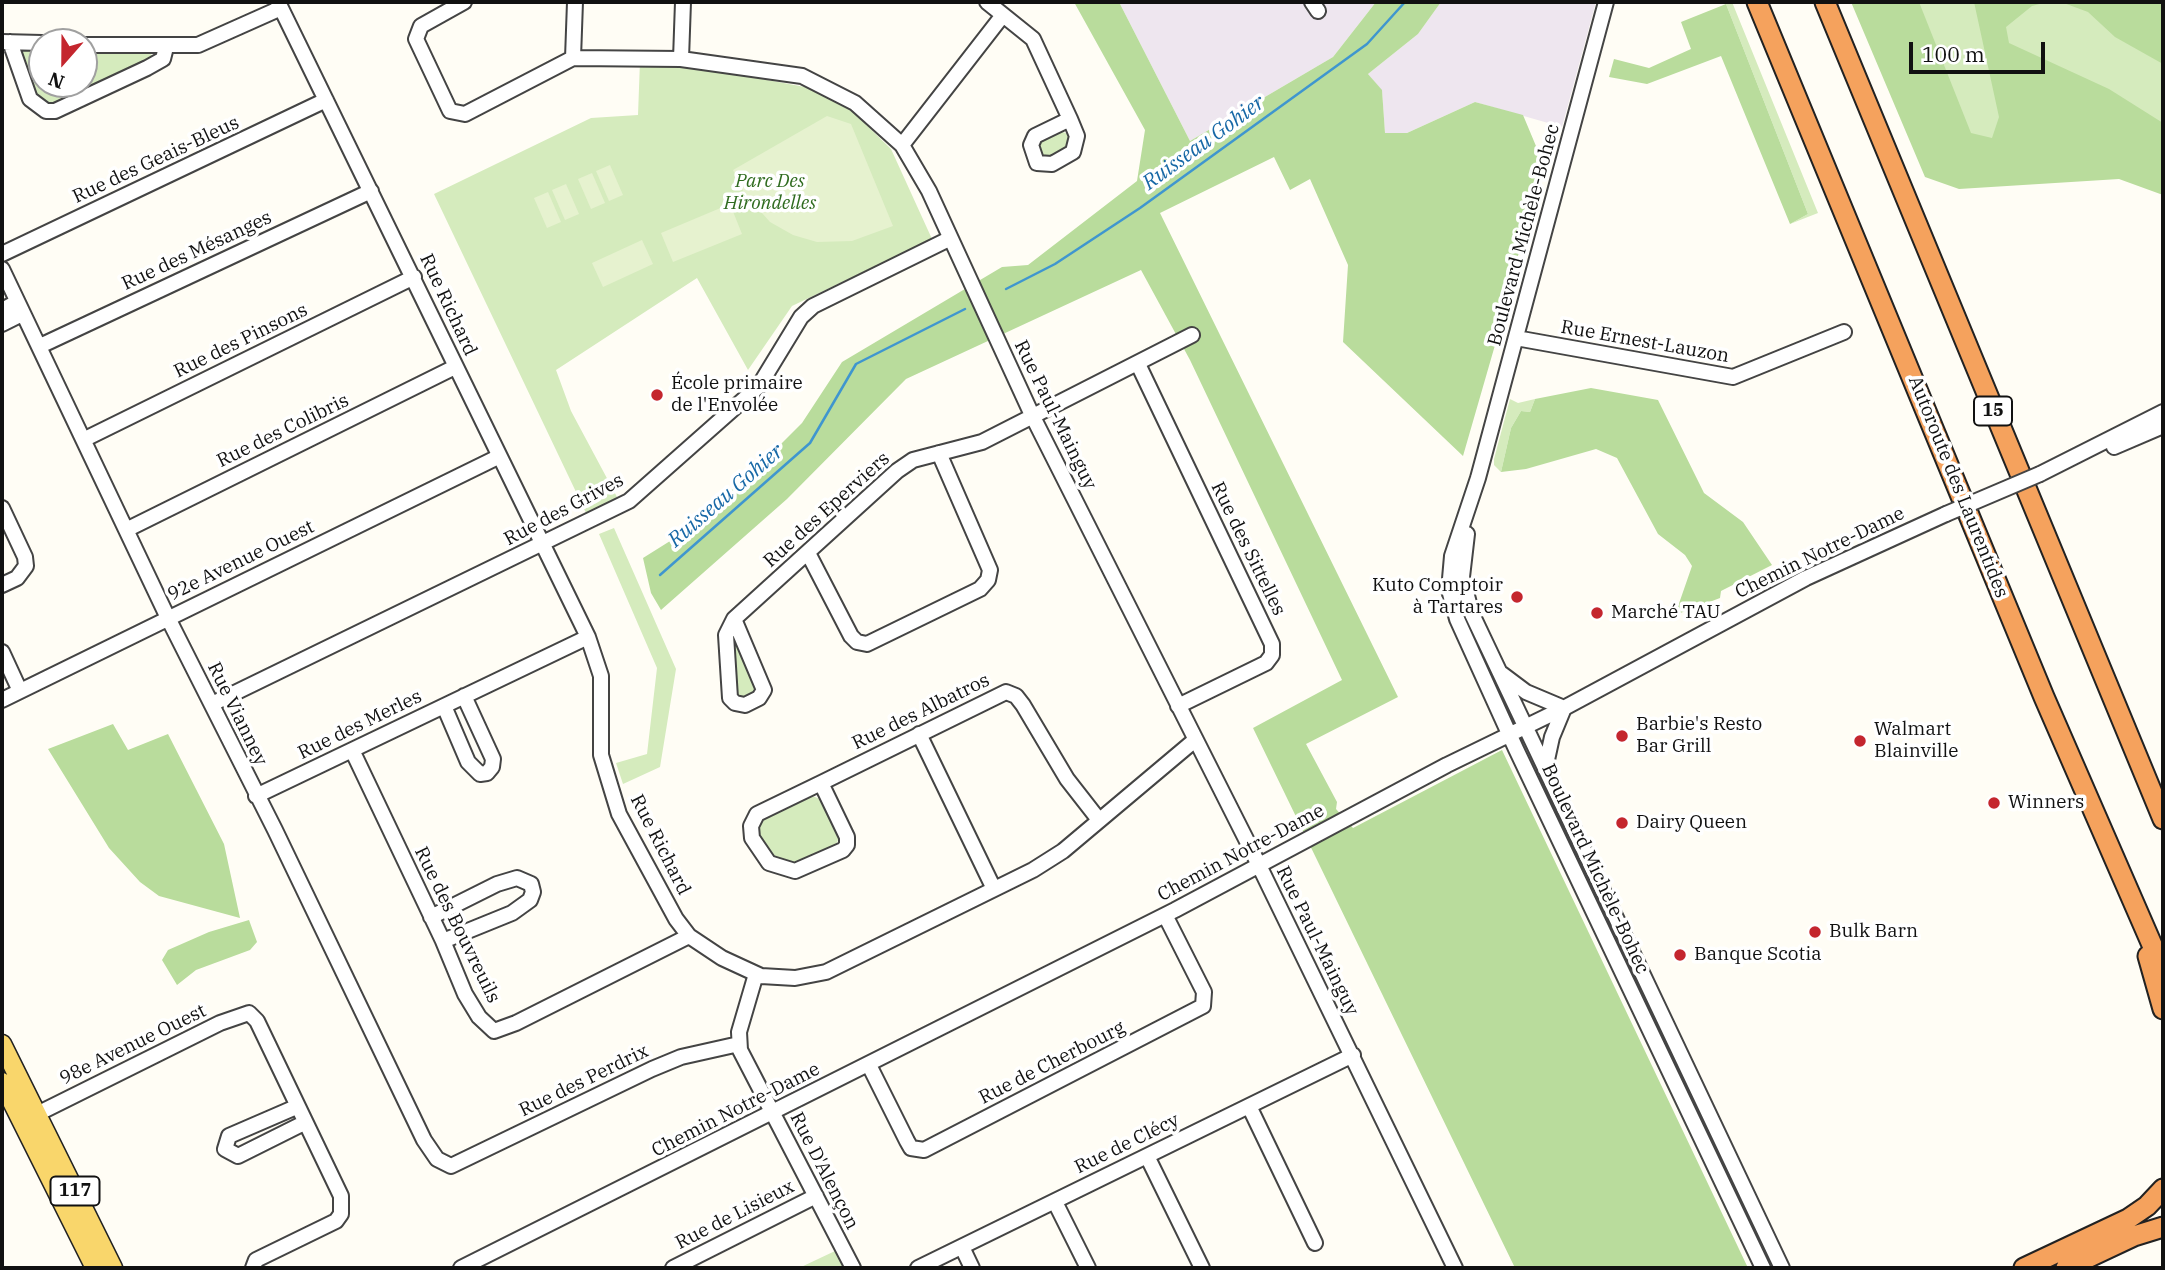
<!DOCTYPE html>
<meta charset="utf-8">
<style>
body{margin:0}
#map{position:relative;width:2165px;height:1270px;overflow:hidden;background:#fffdf5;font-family:"IBM Plex Serif",serif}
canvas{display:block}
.frame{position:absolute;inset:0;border:4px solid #111;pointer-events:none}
.north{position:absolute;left:28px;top:28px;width:70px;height:70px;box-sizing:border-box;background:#fff;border:2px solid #a0a0a0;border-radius:50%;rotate:201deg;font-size:19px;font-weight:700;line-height:28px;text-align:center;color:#111}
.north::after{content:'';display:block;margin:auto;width:24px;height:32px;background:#c4262e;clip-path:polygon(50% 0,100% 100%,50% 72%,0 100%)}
.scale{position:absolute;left:1909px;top:42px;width:136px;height:32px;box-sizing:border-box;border:4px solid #111;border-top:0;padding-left:9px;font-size:21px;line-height:24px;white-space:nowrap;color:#111;-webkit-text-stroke:5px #fff;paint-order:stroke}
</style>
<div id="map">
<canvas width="2165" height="1270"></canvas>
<div class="frame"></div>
<div class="north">N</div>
<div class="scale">100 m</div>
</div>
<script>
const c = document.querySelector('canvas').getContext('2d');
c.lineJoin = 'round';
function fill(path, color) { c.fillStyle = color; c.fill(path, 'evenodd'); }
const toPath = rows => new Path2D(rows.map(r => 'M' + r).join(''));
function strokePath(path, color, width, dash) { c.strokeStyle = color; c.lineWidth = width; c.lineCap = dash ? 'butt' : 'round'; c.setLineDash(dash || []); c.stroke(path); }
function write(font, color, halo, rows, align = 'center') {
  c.font = font + ' "IBM Plex Serif",serif'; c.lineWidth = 7; c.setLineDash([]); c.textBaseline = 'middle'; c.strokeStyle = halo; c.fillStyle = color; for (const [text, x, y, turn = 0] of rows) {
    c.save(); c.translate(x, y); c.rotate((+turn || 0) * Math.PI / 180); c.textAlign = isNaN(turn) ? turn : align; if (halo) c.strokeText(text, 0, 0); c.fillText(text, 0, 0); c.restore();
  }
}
fill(toPath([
 [1119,2,1376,2,1333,57,1190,141],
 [1441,2,1596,2,1562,127,1475,102,1407,133,1385,133,1382,91,1368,74,1418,34]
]), '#eee6ef');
fill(toPath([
 [1732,2,1818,213,1790,224,1808,214,1726,4],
 [1865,2,2163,2,2163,160,1928,144],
 [23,47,42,48,42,84,84,84,84,49,147,52,152,55,151,59,55,107,46,105,33,92,19,50],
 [640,61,682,64,805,87,851,110,891,149,932,239,792,306,748,370,697,278,556,370,571,411,617,497,587,515,434,194,591,118,638,115],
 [1060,131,1071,135,1067,150,1043,160,1037,141],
 [1510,399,1518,403,1535,399,1530,412,1521,411,1511,428,1501,472,1494,465,1494,459],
 [614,528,676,669,660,767,623,784,616,763,647,754,657,668,599,534],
 [732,634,757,691,744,700,737,698],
 [810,795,820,799,839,837,835,848,798,866,772,861,755,831,757,822],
 [835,1251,843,1268,799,1268]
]), '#d5ebbd');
fill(toPath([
 [1074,2,1119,2,1190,141,1333,57,1376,2,1441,2,1418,34,1368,74,1382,90,1385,133,1407,133,1475,102,1523,115,1541,158,1506,307,1463,456,1343,342,1348,265,1310,179,1290,190,1274,157,1160,213,1398,697,1306,744,1337,802,1336,809,1353,828,1502,750,1748,1268,1515,1268,1253,728,1342,680,1190,360,1141,270,906,379,787,499,661,610,651,593,643,558,686,531,772,453,802,423,842,362,1002,267,1028,265,1137,181,1145,130],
 [1851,2,1919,2,1971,133,1992,138,1999,117,1974,2,2047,2,2032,6,2006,27,2009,43,2109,89,2163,123,2163,195,2119,179,1959,189,1925,177],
 [2061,2,2163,2,2163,64,2115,37,2088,12],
 [1726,4,1808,214,1790,224,1721,56,1647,84,1609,77,1614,59,1649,68,1691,49,1681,22],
 [1591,388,1658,400,1704,493,1743,522,1772,565,1721,591,1720,598,1675,615,1692,566,1685,555,1658,534,1617,458,1596,449,1526,469,1501,472,1511,428,1521,411,1530,412,1535,399],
 [113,724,128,750,168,734,224,844,240,918,159,896,140,882,109,848,48,749],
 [249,920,257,942,250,950,196,970,177,985,162,960,168,950,209,932]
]), '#b9dc9c');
fill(toPath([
 [827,116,851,124,893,226,852,241,817,242,793,235,770,222,744,193,733,170],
 [610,165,623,195,609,201,596,171],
 [592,173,605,203,591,209,578,179],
 [566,184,579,214,565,220,552,190],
 [548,192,561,222,547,228,534,198],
 [730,204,742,234,673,262,661,233],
 [642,240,653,264,603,287,592,263]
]), '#e6f2cf');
strokePath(toPath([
 [1006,289,1055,264,1140,208,1367,44,1405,2],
 [660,575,810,443,856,364,965,309]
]), '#3f96cf', 2.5);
const minor = toPath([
 [278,2,588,637,601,676,601,755,619,814,676,919,689,936,722,958,761,976,795,978,826,972,1033,870,1063,851,1195,740],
 [464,2,421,26,416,39,450,111,465,114,573,58,681,59,802,76,855,103,902,145,929,191,1032,415,1253,853,1455,1268],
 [987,2,1033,39,1070,119,1077,136,1073,152,1052,164,1037,163,1031,145,1035,136,1070,119],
 [1312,2,1318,11],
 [1606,2,1478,478,1452,556,1449,590,1457,619,1516,749,1763,1268],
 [2,42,42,43],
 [10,42,30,99,46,111,55,111,147,68,163,59,166,47],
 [84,45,198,45,281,8],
 [573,58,575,2],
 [681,59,683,2],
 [902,145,1003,15],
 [2,254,326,100],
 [2,269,168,618,275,830,424,1140,437,1159,451,1166,652,1069,681,1057,739,1044],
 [2,310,17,302],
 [2,324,22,314],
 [1516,338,1733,377,1844,332],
 [40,346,371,191],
 [1138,364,1272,644,1272,655,1266,663,1178,706],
 [85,439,414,277],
 [2114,447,2163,426],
 [2040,474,2163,412],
 [2,508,25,557,26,566,17,578,2,585],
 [128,529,455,367],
 [1467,534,1462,577,1472,614,1782,1268],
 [808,553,851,636,857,642,867,644,980,589,988,580,990,570,939,453],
 [734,619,764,690,759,698,745,705,735,703,730,698,726,635,734,619,897,471,913,460,982,442,1192,335],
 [2,652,20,691],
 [1502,674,1526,692,1564,708],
 [2,700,498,457],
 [212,704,629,501,759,386,801,317,813,306,949,239],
 [444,706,468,762,480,774,487,773,492,767,493,759,464,696],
 [919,734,994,889],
 [352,750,443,941,465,994,479,1017,494,1031,516,1023,689,936],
 [1545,769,1552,737,1564,708],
 [821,783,847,837,847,845,843,850,795,871,769,863,752,838,751,826,757,814,821,783,1006,692,1016,696,1023,705,1067,779,1099,820],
 [256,796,588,637],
 [431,917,497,884,517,878,531,884,533,892,530,900,512,913,443,941],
 [756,974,739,1032,740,1050,853,1268],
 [869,1065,907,1141,911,1148,924,1150,1203,1006,1204,992,1165,915],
 [1249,1106,1315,1243],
 [296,1107,229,1136,225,1149,238,1156,304,1123],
 [29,1118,220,1023,249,1013,257,1021,341,1196,341,1214,336,1221,256,1260,253,1268],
 [1147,1156,1202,1268],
 [1055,1202,1088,1268],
 [962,1247,972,1268],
 [461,1268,1175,910,1447,765,1564,708,1806,578,1946,514],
 [673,1268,816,1196],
 [918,1268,1353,1055]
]);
const major = toPath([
 [2,1044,113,1268],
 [2,1082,95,1268]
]);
const highway = toPath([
 [1757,2,2044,697,2163,970],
 [1825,2,2163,819],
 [2148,956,2163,1009],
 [2024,1268,2128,1219,2147,1206,2163,1189],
 [2066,1268,2134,1236,2163,1227]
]);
strokePath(minor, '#444', 18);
strokePath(major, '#222', 21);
strokePath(highway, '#222', 23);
strokePath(minor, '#fff', 14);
strokePath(major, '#f9d66b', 18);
strokePath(highway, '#f5a25d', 19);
const minorBridge = toPath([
 [1946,514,2040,474]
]);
strokePath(minorBridge, '#444', 18, []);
strokePath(minorBridge, '#fff', 14);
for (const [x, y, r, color] of [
 [657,395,7,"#c4262e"],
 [1517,597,7,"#c4262e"],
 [1597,613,7,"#c4262e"],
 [1622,736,7,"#c4262e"],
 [1860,741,7,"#c4262e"],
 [1994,803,7,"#c4262e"],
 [1622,823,7,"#c4262e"],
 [1815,932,7,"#c4262e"],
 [1680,955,7,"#c4262e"]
]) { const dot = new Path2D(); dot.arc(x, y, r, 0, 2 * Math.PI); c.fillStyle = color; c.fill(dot); strokePath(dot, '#fff', 2.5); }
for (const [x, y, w] of [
 [1993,411,38],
 [75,1191,49]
]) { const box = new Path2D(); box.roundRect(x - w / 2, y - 14.5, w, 29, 5); c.fillStyle = '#fff'; c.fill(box); strokePath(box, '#111', 2); }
write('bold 18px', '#111', null, [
 ["15",1993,411],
 ["117",75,1191]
]);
write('19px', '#111', '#fff', [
 ["Rue des Geais-Bleus",156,160,-25],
 ["Boulevard Michèle-Bohec",1524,235,-75],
 ["Rue des Mésanges",197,251,-25],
 ["Rue Richard",448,305,65],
 ["Rue des Pinsons",241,341,-26],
 ["Rue Ernest-Lauzon",1645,342,10],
 ["Rue Paul-Mainguy",1055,415,64],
 ["Rue des Colibris",283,431,-26],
 ["Autoroute des Laurentides",1958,487,68],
 ["Rue des Grives",564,510,-28],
 ["Rue des Eperviers",827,510,-42],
 ["Rue des Sittelles",1248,549,64],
 ["Chemin Notre-Dame",1820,553,-26],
 ["92e Avenue Ouest",241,561,-26],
 ["Rue des Albatros",921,712,-26],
 ["Rue Vianney",237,714,64],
 ["Rue des Merles",360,725,-26],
 ["Rue Richard",660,845,63],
 ["Chemin Notre-Dame",1241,853,-28],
 ["Boulevard Michèle-Bohec",1595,869,65],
 ["Rue des Bouvreuils",457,925,64],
 ["Rue Paul-Mainguy",1317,941,64],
 ["98e Avenue Ouest",133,1045,-26],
 ["Rue de Cherbourg",1052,1063,-27],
 ["Rue des Perdrix",584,1081,-26],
 ["Chemin Notre-Dame",736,1110,-27],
 ["Rue de Clécy",1127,1144,-26],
 ["Rue D'Alençon",824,1171,63],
 ["Rue de Lisieux",735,1215,-27]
]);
write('italic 19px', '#2f6b1f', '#fff', [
 ["Parc Des",770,182],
 ["Hirondelles",770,204]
]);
write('19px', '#111', '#fff', [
 ["École primaire",671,384],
 ["de l'Envolée",671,406],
 ["Kuto Comptoir",1503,586,"right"],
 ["à Tartares",1503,608,"right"],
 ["Marché TAU",1611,613],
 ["Barbie's Resto",1636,725],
 ["Bar Grill",1636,747],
 ["Walmart",1874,730],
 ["Blainville",1874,752],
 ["Winners",2008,803],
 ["Dairy Queen",1636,823],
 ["Bulk Barn",1829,932],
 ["Banque Scotia",1694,955]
], 'left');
write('italic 21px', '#1768a6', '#fff', [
 ["Ruisseau Gohier",1204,143,-36],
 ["Ruisseau Gohier",726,496,-41]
]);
</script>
